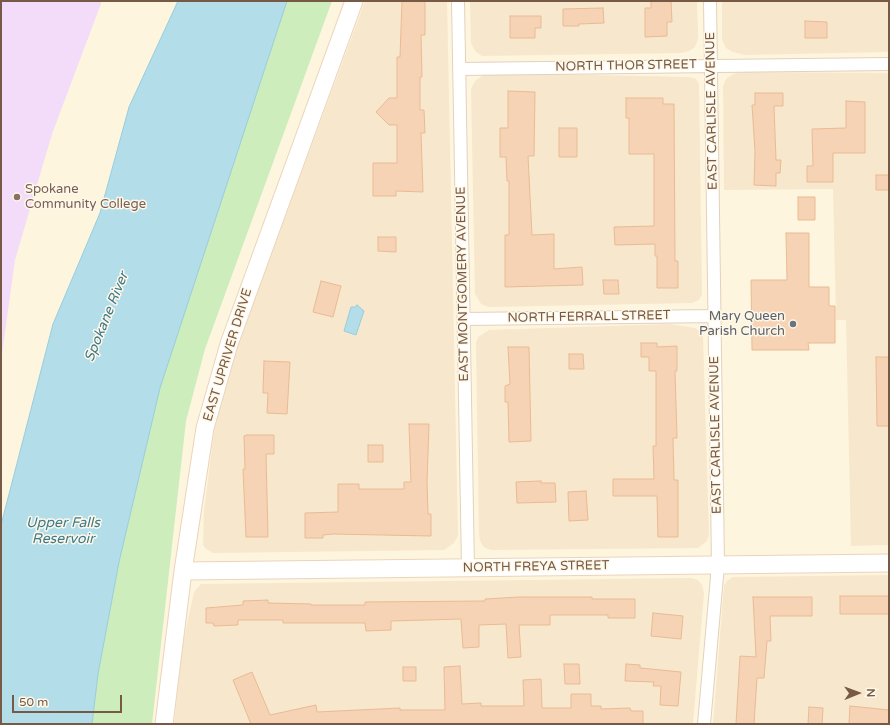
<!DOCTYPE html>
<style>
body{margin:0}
#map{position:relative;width:890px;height:725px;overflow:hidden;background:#fef5df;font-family:"Varela Round",sans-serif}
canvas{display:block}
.frame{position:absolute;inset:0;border:2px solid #775a45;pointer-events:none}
.north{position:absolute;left:838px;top:673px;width:40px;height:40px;-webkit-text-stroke:3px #fff8e8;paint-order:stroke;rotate:89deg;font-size:11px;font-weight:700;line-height:16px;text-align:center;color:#775a45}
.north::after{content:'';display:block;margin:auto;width:14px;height:18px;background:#775a45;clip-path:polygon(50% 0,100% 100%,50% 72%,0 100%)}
.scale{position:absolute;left:12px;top:695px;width:110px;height:18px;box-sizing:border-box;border:2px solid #775a45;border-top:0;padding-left:5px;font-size:12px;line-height:14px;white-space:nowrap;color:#775a45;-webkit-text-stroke:3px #fff8e8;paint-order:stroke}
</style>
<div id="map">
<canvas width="890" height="725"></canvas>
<div class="frame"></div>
<div class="north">N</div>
<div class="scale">50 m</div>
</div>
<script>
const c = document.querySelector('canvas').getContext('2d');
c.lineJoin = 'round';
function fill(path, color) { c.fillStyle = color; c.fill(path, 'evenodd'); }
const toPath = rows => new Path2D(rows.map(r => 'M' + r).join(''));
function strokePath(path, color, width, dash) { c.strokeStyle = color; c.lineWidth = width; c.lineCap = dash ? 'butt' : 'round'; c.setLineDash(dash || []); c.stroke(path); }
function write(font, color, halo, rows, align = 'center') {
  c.font = font + ' "Varela Round",sans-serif'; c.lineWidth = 3; c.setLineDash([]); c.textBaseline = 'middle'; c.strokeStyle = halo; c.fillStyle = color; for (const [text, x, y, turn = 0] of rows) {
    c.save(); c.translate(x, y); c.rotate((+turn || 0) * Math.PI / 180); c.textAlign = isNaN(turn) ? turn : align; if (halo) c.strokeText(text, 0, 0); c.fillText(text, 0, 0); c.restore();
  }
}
fill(toPath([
 [365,1,447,1,458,536,454,543,444,550,213,553,206,549,203,545,204,510,214,432,223,393,239,342],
 [470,1,697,1,698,39,695,47,689,51,681,53,482,56,475,51,471,43],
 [722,1,889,1,889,52,745,55,733,52,726,48,722,40],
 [743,72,889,73,889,545,851,546,846,320,836,320,833,189,724,190,723,86,726,79,733,74],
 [490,73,690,77,696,79,699,84,702,294,699,300,692,303,489,307,481,304,475,294,471,89,475,81,482,76],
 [669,324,695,328,701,332,703,336,709,534,707,541,698,548,492,550,485,548,481,543,479,536,476,343,478,337,489,330],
 [889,575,889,724,713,724,724,585,728,580,733,577],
 [692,578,698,580,702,585,704,593,693,724,174,724,183,642,194,592,201,584]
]), '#f7e7cd');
fill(toPath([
 [1,1,102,1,52,134,15,260,1,361]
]), '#f2dcfa');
fill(toPath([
 [287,1,332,1,205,349,186,421,152,724,92,724,98,674,119,562,160,388]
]), '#cdedbd');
const water = toPath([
 [178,1,287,1,160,388,119,562,98,674,92,724,1,724,1,525,53,324,100,213,129,107,178,1],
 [357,305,364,311,356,335,344,331,351,307,356,307,357,305]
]);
fill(water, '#b2dde9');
strokePath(water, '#98cddc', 1);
const building = toPath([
 [402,1,425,1,425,35,421,35,422,77,420,77,420,110,424,110,425,133,421,133,423,192,396,191,396,196,373,196,373,163,397,163,397,125,389,125,376,112,389,98,397,98,397,57,400,57,402,1],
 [651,1,671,1,672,22,667,22,667,36,645,37,645,8,651,8,651,1],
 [603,8,604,23,579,24,579,26,563,26,563,9,603,8],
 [510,16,541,16,541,28,535,28,535,38,510,38,510,16],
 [805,21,827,22,827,38,805,38,805,21],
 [508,91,535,92,534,156,528,156,532,235,554,234,554,269,582,267,583,285,505,287,505,235,509,235,509,181,507,181,506,157,500,157,500,128,508,128,508,91],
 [755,93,783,93,783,106,774,106,776,160,781,160,780,173,776,173,776,186,754,185,755,151,752,105,755,105,755,93],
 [626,98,663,98,663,104,674,104,675,261,678,261,678,288,657,288,657,256,655,256,655,244,615,245,614,227,654,226,654,154,629,154,629,118,626,118,626,98],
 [846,101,865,102,865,153,833,153,833,182,807,182,807,166,813,166,812,129,846,128,846,101],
 [559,128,577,128,577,157,559,157,559,128],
 [876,175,889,175,889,190,876,190,876,175],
 [798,197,815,197,815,220,798,220,798,197],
 [786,233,809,233,809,287,829,287,829,306,835,306,835,343,808,343,809,350,752,350,751,280,787,280,786,233],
 [378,237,396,237,396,252,378,251,378,237],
 [603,280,618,280,619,294,604,294,603,280],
 [321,281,341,286,333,317,313,312,321,281],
 [641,343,657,343,657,347,677,346,677,371,675,371,677,438,673,438,674,480,678,480,678,537,658,537,657,496,613,496,613,479,654,479,653,446,656,446,656,371,649,371,649,357,641,357,641,343],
 [508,347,529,347,531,441,509,442,508,402,505,402,505,386,510,384,508,347],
 [569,354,583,354,584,369,569,369,569,354],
 [876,357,889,357,889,426,877,426,876,357],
 [264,361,290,362,287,414,267,413,268,393,263,393,264,361],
 [409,424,429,424,427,482,428,514,431,514,431,536,333,534,323,535,323,538,305,538,305,513,338,512,338,484,359,484,359,489,404,489,404,482,411,482,409,424],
 [247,435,274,435,274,454,266,454,268,537,246,537,243,469,245,469,244,436,247,435],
 [368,445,383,445,383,462,368,462,368,445],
 [541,481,541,483,555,483,556,502,517,503,516,482,541,481],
 [586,491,588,520,569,521,568,492,586,491],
 [840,596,889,596,889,614,840,614,840,596],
 [520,597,592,597,592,599,635,599,635,618,608,618,608,615,550,615,550,625,519,625,521,657,508,658,506,624,479,625,479,647,463,648,461,619,391,621,391,630,366,631,365,623,283,623,283,620,238,620,238,625,214,626,213,623,206,623,206,608,243,605,243,601,268,600,268,603,311,604,311,605,365,605,365,602,485,601,485,599,520,597],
 [753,597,812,597,812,616,770,616,771,641,767,641,764,678,757,678,754,724,736,724,740,656,756,657,753,597],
 [653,613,683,616,681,639,651,636,653,613],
 [564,664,579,664,580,684,565,684,564,664],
 [626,664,640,665,640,668,681,672,678,706,660,705,661,686,653,686,654,682,625,681,626,664],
 [460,666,462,704,481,703,481,706,524,706,523,680,541,679,542,708,571,708,571,694,591,694,591,706,601,706,601,709,630,708,631,711,643,711,643,724,251,724,233,680,252,672,270,715,316,705,317,712,400,708,400,710,445,710,444,667,460,666],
 [403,667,416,667,416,681,403,681,403,667],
 [850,706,889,710,889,724,849,724,850,706],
 [809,707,823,708,822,724,808,724,809,707]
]);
fill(building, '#f6d3b5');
strokePath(building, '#eabb93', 1);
const street = toPath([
 [458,1,468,568],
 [459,69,889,64],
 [464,319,715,316],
 [704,724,718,565,710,1]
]);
const secondary = toPath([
 [183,571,889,563],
 [164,724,183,571,205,428,229,344,354,1]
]);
strokePath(street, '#e3d1bb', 14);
strokePath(secondary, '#ebd4ba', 19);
strokePath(street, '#fff', 12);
strokePath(secondary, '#fff', 17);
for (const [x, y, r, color] of [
 [17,197,4,"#8d6e63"],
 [793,324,4,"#6b7280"]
]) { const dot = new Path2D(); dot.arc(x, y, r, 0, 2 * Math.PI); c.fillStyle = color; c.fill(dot); strokePath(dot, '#fff8e8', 1.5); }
write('13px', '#775a45', '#fff8e8', [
 ["NORTH THOR STREET",626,66,-1],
 ["EAST CARLISLE AVENUE",712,111,-91],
 ["EAST MONTGOMERY AVENUE",463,284,-91],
 ["NORTH FERRALL STREET",589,317,-1],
 ["EAST UPRIVER DRIVE",228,355,-73],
 ["EAST CARLISLE AVENUE",716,435,-91],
 ["NORTH FREYA STREET",536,567,-1]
]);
write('13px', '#785e54', '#fff8e8', [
 ["Spokane",25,190],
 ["Community College",25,205]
], 'left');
write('13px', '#5b616d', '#fff8e8', [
 ["Mary Queen",785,317],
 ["Parish Church",785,332]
], 'right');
write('italic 14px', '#3c7a8d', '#fff8e8', [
 ["Spokane River",107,317,-68],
 ["Upper Falls",63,523],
 ["Reservoir",63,539]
]);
</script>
